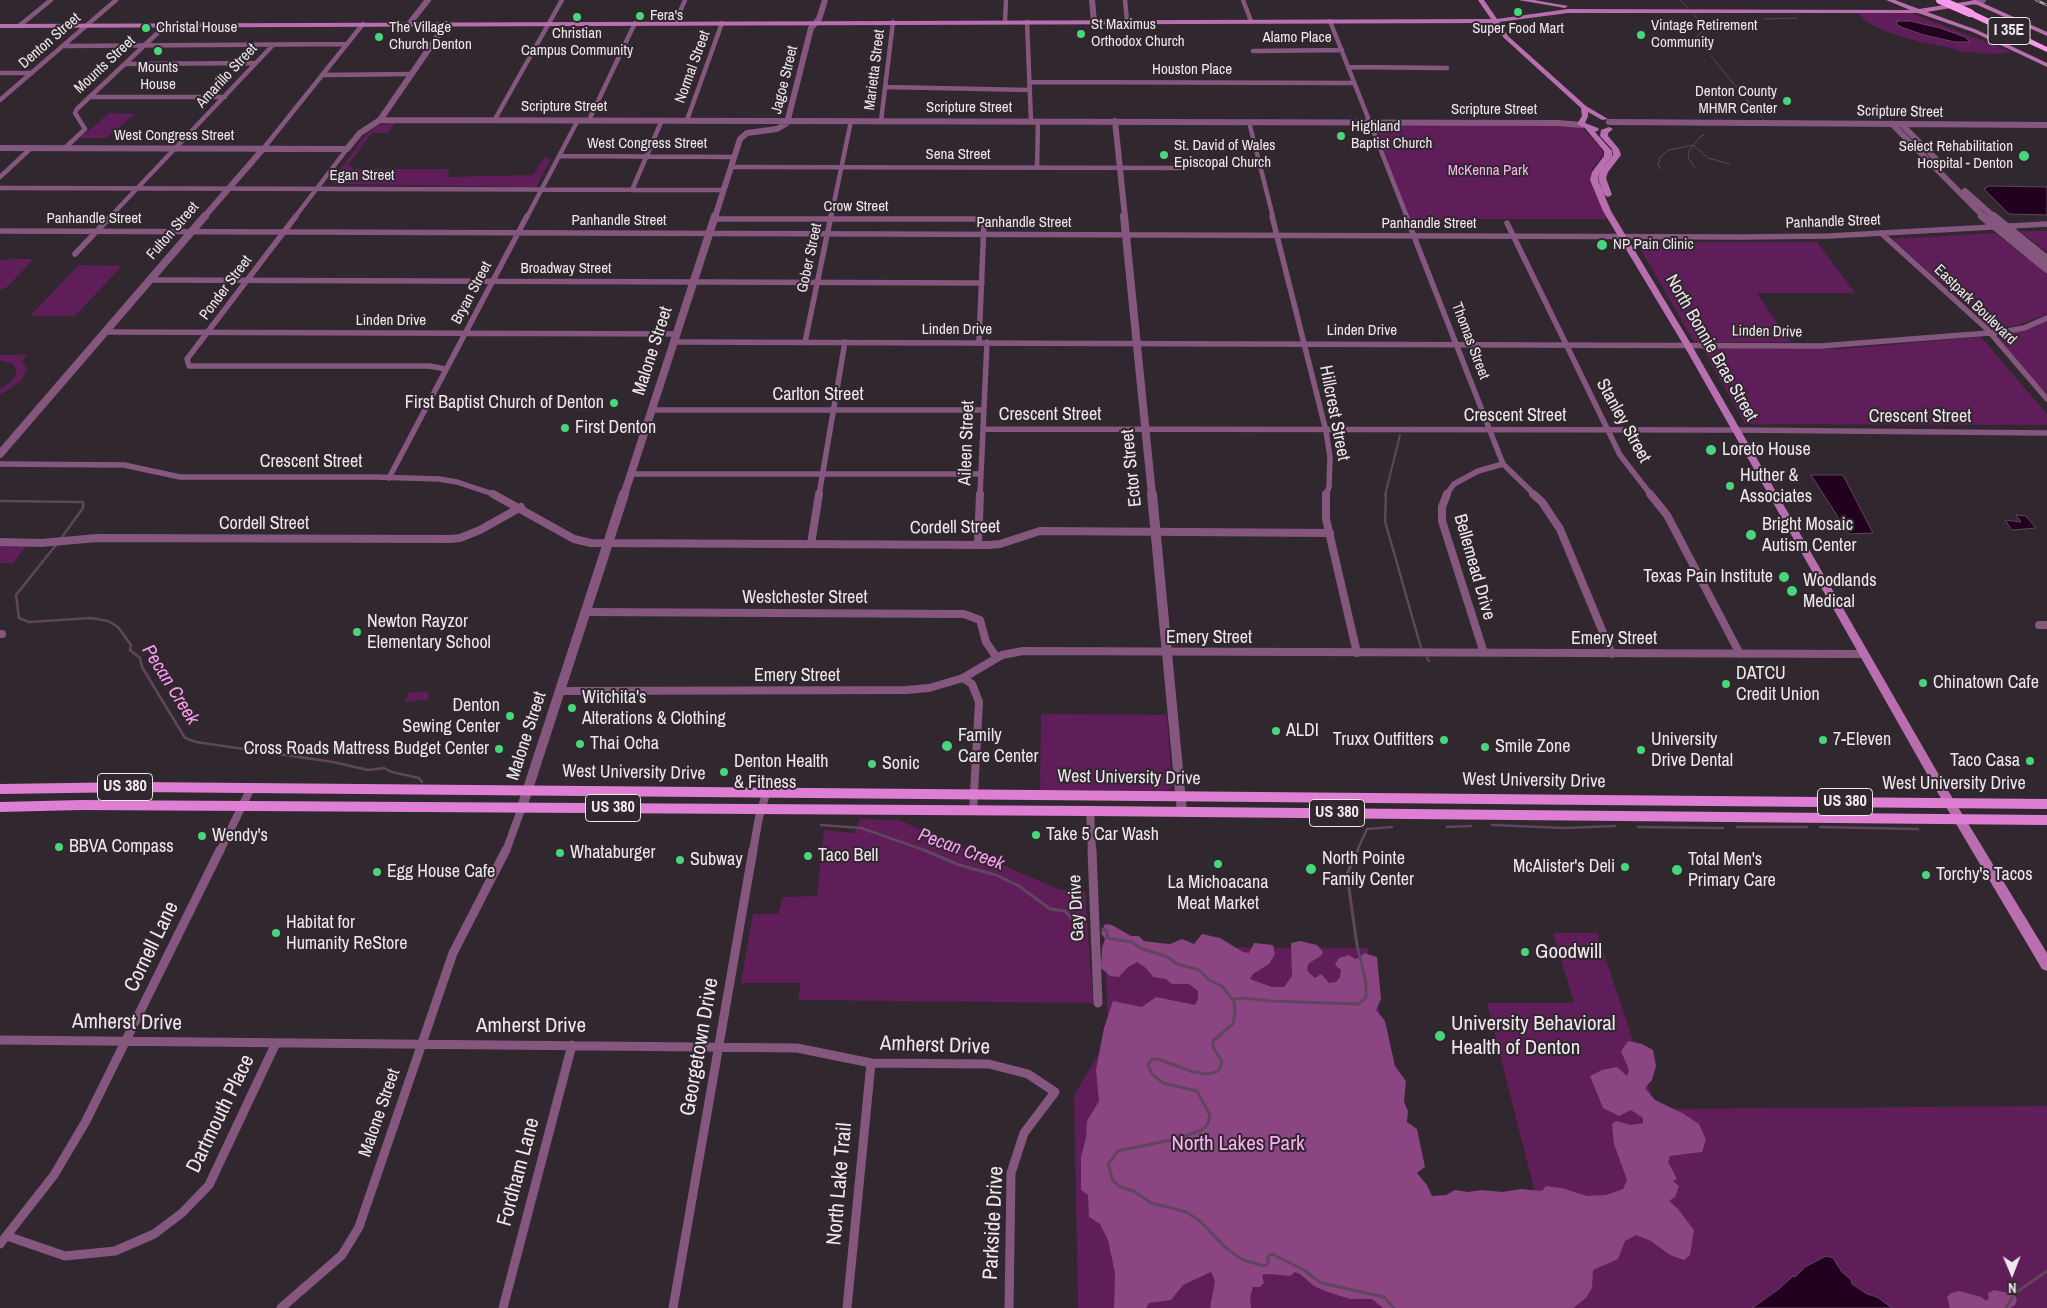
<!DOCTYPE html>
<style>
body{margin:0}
#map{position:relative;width:2047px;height:1308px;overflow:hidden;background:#31272f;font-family:"Archivo Narrow",sans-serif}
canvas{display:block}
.north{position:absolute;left:1987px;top:1248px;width:50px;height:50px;-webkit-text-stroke:4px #31272f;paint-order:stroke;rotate:179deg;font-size:14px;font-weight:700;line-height:20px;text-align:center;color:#eee7ec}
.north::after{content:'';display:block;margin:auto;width:18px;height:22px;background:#eee7ec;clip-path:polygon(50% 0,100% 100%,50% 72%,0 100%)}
</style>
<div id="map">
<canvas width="2047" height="1308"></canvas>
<div class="north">N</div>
</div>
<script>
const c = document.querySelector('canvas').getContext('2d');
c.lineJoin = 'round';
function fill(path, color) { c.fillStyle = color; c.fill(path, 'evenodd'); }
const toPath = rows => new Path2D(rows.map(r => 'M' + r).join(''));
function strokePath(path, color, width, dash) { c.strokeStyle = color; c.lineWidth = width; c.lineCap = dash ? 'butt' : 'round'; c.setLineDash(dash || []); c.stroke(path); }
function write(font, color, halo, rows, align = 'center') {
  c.font = font + ' "Archivo Narrow",sans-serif'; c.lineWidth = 4; c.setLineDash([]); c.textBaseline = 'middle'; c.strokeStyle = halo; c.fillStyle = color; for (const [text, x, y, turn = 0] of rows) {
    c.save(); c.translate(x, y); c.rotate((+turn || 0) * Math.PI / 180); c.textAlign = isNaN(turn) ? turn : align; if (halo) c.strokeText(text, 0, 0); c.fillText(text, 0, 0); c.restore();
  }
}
fill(toPath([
 [1857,12,1911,13,2012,52,1994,54,1956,51,1956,49,1920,42,1884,31,1867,22],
 [109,113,135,114,106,138,80,138],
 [396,122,387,133,372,133,348,165,354,166,352,169,450,169,446,177,533,175,544,157,551,159,536,187,335,184,331,182,366,134,378,126],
 [1369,122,1575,126,1582,128,1603,150,1603,155,1592,169,1590,181,1608,219,1408,219],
 [2020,231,2047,231,2047,252],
 [1995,233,2047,273,2047,314,2015,326,2000,328,1992,327,1892,239],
 [1639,242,1817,242,1855,293,1757,293,1790,342,1694,342,1637,243],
 [12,259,34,259,7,287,0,290,0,261],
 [79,265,122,266,75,316,30,316],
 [2047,321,2047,394,1998,338,1999,334,2024,331],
 [1981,337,2047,414,2047,425,1745,424,1702,347,1841,349],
 [0,355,27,355,22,361,27,368,22,380,0,395,0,389,12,381,17,373,14,365,0,360],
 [582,396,604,396,600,407,595,407,593,410,575,411],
 [0,546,26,546,13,563,0,563],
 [424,691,428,692,430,696,426,700,405,702,408,693],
 [1041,714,1167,715,1172,787,1167,791,1040,790],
 [860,819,899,820,1060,890,1085,891,1093,1003,798,1000,801,983,741,983,753,914,778,914,783,897,817,896,824,830,854,833],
 [1553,933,1597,933,1656,1109,2047,1106,2047,1308,1078,1308,1074,1095,1104,1045,1108,1027,1105,947,1367,948,1417,1204,1538,1205,1487,1003,1574,1003]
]), '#5f1e5a');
fill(toPath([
 [1105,924,1112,925,1131,936,1139,936,1144,941,1159,943,1170,944,1182,939,1194,944,1202,934,1220,938,1243,952,1249,953,1254,943,1273,945,1275,954,1269,964,1253,974,1250,979,1272,987,1284,987,1292,976,1291,943,1300,941,1317,945,1323,952,1321,956,1309,963,1307,968,1308,972,1315,978,1321,974,1329,983,1336,982,1340,977,1341,970,1335,965,1339,958,1349,955,1355,959,1362,956,1364,953,1377,957,1381,999,1376,1010,1385,1021,1395,1066,1406,1081,1404,1102,1408,1111,1407,1122,1417,1129,1425,1167,1417,1173,1427,1185,1432,1196,1446,1195,1455,1190,1468,1192,1482,1190,1502,1192,1521,1189,1542,1191,1546,1186,1562,1188,1587,1196,1606,1195,1623,1189,1627,1180,1614,1144,1612,1124,1616,1121,1631,1125,1643,1123,1643,1118,1631,1110,1619,1116,1603,1108,1590,1076,1602,1070,1617,1067,1627,1076,1629,1070,1621,1051,1628,1041,1642,1044,1653,1050,1656,1066,1652,1080,1645,1088,1655,1100,1684,1114,1699,1124,1706,1140,1702,1152,1670,1156,1668,1162,1677,1179,1673,1181,1679,1186,1675,1197,1669,1201,1678,1209,1694,1230,1690,1255,1684,1260,1670,1255,1651,1241,1636,1235,1625,1241,1618,1259,1593,1270,1592,1288,1586,1298,1573,1308,1383,1308,1372,1299,1350,1299,1325,1291,1314,1286,1300,1274,1295,1272,1290,1276,1269,1274,1262,1275,1264,1283,1260,1287,1253,1287,1250,1297,1251,1308,1210,1308,1215,1281,1211,1272,1183,1285,1171,1300,1149,1303,1146,1308,1114,1308,1115,1273,1108,1240,1100,1224,1089,1217,1088,1195,1081,1190,1081,1157,1086,1138,1087,1121,1099,1101,1096,1070,1104,1028,1113,1001,1142,1007,1156,997,1195,1005,1198,999,1198,991,1189,984,1172,984,1166,979,1153,977,1146,968,1137,962,1128,967,1119,977,1110,976,1101,968,1102,948,1105,939,1101,933],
 [1994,1290,2014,1294,2017,1299,2015,1305,2010,1308,1950,1308,1947,1297,1951,1293,1959,1291,1981,1297,1986,1301,1989,1298,1988,1293]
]), '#8b4583');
const water = toPath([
 [1898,21,1910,21,1940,28,1965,37,1970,42,1955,42,1924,35,1901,27,1896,24,1898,21],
 [1989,186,2047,187,2047,215,2009,214,1984,189,1989,186],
 [1811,475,1843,475,1873,533,1849,534,1811,475],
 [2016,515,2026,516,2036,528,2012,530,2005,520,2021,522,2016,515],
 [1826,1256,1833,1258,1842,1272,1851,1280,1852,1284,1867,1294,1877,1297,1892,1308,1752,1308,1779,1289,1793,1276,1795,1277,1805,1267,1826,1256]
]);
fill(water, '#220120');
strokePath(water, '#5f465d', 1);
strokePath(toPath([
 [1680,0,1687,7],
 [1692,12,1703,26,1704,30,1697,36,1708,52],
 [1764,19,1797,18],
 [1710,55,1713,58],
 [1714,60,1765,121],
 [1695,168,1688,157,1689,151,1701,136,1704,135],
 [1661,169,1658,164,1661,156,1669,150,1693,145,1708,158,1730,164]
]), '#5f465d', 1);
strokePath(toPath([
 [1385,495,1400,435]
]), '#5f465d', 2);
strokePath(toPath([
 [1386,494,1385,521,1421,648],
 [0,501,83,502,83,508,62,537],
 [56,545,16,595,19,618,29,622,91,618,108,621,118,627,131,645,130,650,140,658,142,667,185,738,196,742,333,762,368,770,384,768,392,772,419,778,422,782],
 [1427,658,1429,661],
 [821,825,861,828,927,851],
 [1492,825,1566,828,1615,826],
 [1447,827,1471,826],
 [1638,827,1723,828],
 [1737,827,1807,827],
 [1820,827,1918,829],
 [1357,851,1367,829,1392,827]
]), '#5f465d', 2.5);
strokePath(toPath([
 [924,850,959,865,996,875,1019,886,1050,909,1065,911,1074,921,1083,924],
 [1103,929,1107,931,1107,938,1132,942,1140,948,1168,957,1177,964,1199,970,1209,980,1222,986,1234,1002,1235,1012,1233,1024,1213,1041,1213,1047,1222,1062,1219,1070,1216,1072,1208,1074,1193,1072,1158,1059,1151,1060,1148,1065,1152,1074,1163,1083,1197,1091,1210,1115,1208,1124,1202,1130,1176,1139,1118,1151,1108,1164,1113,1181,1120,1187,1134,1191,1151,1203,1186,1212,1200,1221,1227,1249,1243,1260,1264,1266,1268,1264,1268,1256,1272,1254,1304,1270,1321,1283,1384,1297,1394,1308],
 [1232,999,1245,998,1270,1001,1358,1004,1366,998,1366,983,1357,945,1347,874,1358,850],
 [2006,1308,2014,1294,2047,1271]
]), '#5f465d', 3);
strokePath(toPath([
 [1125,0,1127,21],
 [1243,0,1251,21],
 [1330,21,1407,217],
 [1005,22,1006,0],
 [1027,22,1031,121],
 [675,23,685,0],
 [19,26,51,0],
 [63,46,347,44],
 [1253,51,1342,50],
 [125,64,256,63],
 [1349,67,1447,68],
 [0,73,32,73],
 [323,75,412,74],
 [1029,82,1354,83],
 [885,87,1030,90],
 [89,97,225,97],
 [0,100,116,0],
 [495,119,562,0],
 [589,120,635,23],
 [687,120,722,23],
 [881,121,893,22],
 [1249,122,1273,217],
 [65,148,85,129,75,113,77,109,166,25],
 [263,149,363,24],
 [559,156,734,157],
 [731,167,1185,168],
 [1037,168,1038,121],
 [0,177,31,148],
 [0,188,723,190],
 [632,190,662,120],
 [110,217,273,45],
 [295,217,347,149],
 [527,217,578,120],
 [831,217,851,121]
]), '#85577f', 4.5);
strokePath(toPath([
 [296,216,187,359,189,366,429,366,446,369],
 [1272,216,1326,431,1330,457,1329,487,1326,495],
 [1406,216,1503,464,1535,495],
 [714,219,980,219,984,223,979,342],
 [1507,223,1620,455,1651,495],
 [0,231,1742,237,1829,236,2047,224],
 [1881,233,1987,329,2047,399],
 [75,254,111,216],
 [149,280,982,283],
 [104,332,677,334],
 [674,342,1821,346,2002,332,2024,328,2047,318],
 [805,342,831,216],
 [652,410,984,410],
 [983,429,1737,430,2047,433],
 [0,464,124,465,180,477,375,477,439,479,457,482,496,495],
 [631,474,981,474],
 [389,478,527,216],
 [819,495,845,342],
 [980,495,987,342],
 [1446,495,1454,484,1478,471,1503,464]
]), '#85577f', 5.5);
strokePath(toPath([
 [493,494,574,539,591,543,989,545,1000,544,1040,531,1330,533],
 [1326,494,1326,519,1357,653],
 [1447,494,1442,507,1442,521,1484,653],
 [1533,494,1542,502,1560,529,1612,654],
 [1650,494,1667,515,1740,654],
 [0,542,41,543,97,538,450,539,460,538,480,530,521,507],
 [811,544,819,494],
 [978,544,980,494],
 [586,612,964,614,980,620,986,642,997,658],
 [2039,625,2047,625],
 [0,634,2,634],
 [963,678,972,684,979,702,973,811],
 [561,691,906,690,929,688,963,678,1002,655,1023,651,1864,654],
 [1090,811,1092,851],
 [220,851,251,788],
 [506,851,522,807],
 [753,851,759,817,766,794]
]), '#85577f', 8);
strokePath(toPath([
 [1092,850,1098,1003],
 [0,1040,797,1048,871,1063,989,1064,1028,1074,1055,1092,1024,1133,1011,1173,1009,1308],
 [7,1236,65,1256,115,1251,154,1234,182,1213,209,1185,276,1043],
 [0,1244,54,1175,86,1121,220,850],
 [281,1308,342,1255,359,1227,453,953,506,850],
 [503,1308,572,1045],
 [673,1308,753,850],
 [847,1308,871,1063]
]), '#85577f', 9);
strokePath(toPath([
 [1092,0,1094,22],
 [1975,2,1983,0],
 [409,24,428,0],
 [380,120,1558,123,1582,125],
 [1115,121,1125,217],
 [1609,122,2047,125],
 [1892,124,1984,217],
 [1903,126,1935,158],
 [0,148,347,149,360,133,380,120,446,24],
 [1965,191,1994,217],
 [204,217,263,149],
 [715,217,740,139,747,133,777,129,787,123,811,28,819,19,825,0]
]), '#85577f', 6);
strokePath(toPath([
 [1124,216,1152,495],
 [1982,216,2047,269],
 [1993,216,2047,259],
 [0,454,205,216],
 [624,495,715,216]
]), '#85577f', 8);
strokePath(toPath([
 [1152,494,1182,812],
 [522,807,624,494]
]), '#85577f', 10);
fill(toPath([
 [1478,0,1484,0,1497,19,1568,9,1902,10,1910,10,1886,0,1895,0,1919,9,1976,0,2047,32,2047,36,2045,35,1975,4,1927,12,1977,30,2047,63,2047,67,1973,32,1918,13,1568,13,1499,22,1508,36,1586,106,1608,119,1602,120,1588,112,1588,116,1585,123,1598,128,1599,130,1595,132,1612,151,1612,156,1600,172,1598,180,1611,211,1691,344,1947,789,2047,953,2047,971,2042,969,1939,795,1683,344,1603,211,1590,180,1592,172,1604,156,1604,151,1585,128,1577,124,1582,116,1581,108,1504,38,1493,23,0,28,0,24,1491,19,1478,0],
 [1518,0,1534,0,1568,6,1565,8,1518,0],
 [1609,127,1613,129,1608,133,1608,136,1619,149,1621,155,1608,172,1606,178,1612,195,1608,197,1604,195,1598,178,1600,172,1613,155,1612,149,1600,136,1601,130,1609,127]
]), '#b86eaf');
fill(toPath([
 [136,782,2047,799,2047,809,136,792,0,794,0,784,136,782],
 [81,800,1090,806,2047,815,2047,825,1090,816,81,810,0,812,0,802,81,800]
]), '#df7fd4');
fill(toPath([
 [1967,11,1973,11,2047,47,2047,52,1967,15,1967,11]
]), '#f79aeb');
const rail = toPath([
 [2036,0,2047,5]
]);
strokePath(rail, '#a79fa5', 2.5);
strokePath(rail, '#31272f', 1, [4.5]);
strokePath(toPath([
 [1940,0,1970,13]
]), '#f79aeb', 8);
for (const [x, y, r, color] of [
 [1518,12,5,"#46d77a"],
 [640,16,5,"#46d77a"],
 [577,17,5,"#46d77a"],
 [146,28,5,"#46d77a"],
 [1081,34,5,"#46d77a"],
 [1641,35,5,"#46d77a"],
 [379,37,5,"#46d77a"],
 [158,51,5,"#46d77a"],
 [1787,101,5,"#46d77a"],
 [1341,136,5,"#46d77a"],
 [1164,155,5,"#46d77a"],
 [2024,156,6,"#46d77a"],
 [1602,245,6,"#46d77a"],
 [614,403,5,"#46d77a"],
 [565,428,5,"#46d77a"],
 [1711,450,6,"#46d77a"],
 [1730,486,5,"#46d77a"],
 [1751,535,6,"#46d77a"],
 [1784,577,6,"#46d77a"],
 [1792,591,6,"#46d77a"],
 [357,632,5,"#46d77a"],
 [1923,683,5,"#46d77a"],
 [1726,684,5,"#46d77a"],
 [572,708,5,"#46d77a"],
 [510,716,5,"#46d77a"],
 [1276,731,5,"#46d77a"],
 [1444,740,5,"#46d77a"],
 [1823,740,5,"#46d77a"],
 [580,744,5,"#46d77a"],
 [947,746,6,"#46d77a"],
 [1485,747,5,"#46d77a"],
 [499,749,5,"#46d77a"],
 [1641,750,5,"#46d77a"],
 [2030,761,5,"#46d77a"],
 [872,764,5,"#46d77a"],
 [724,772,5,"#46d77a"],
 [1036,835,5,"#46d77a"],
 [202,836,5,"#46d77a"],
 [59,847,5,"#46d77a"],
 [560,853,5,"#46d77a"],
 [808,856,5,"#46d77a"],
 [680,860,5,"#46d77a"],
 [1218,864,5,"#46d77a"],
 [1625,867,5,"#46d77a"],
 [1311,869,6,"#46d77a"],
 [1677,870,6,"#46d77a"],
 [377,872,5,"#46d77a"],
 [1926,875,5,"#46d77a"],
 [276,933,5,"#46d77a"],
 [1525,952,5,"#46d77a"],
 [1440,1036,6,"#46d77a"]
]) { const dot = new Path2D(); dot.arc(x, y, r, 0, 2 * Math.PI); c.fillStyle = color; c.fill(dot); strokePath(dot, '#31272f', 2); }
write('15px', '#eee7ec', '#31272f', [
 ["Fera's",650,16],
 ["St Maximus",1091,25],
 ["Orthodox Church",1091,42],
 ["Vintage Retirement",1651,26],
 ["Community",1651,43],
 ["Christal House",156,28],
 ["The Village",389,28],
 ["Church Denton",389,45],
 ["Super Food Mart",1518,29,"center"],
 ["Christian",577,34,"center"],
 ["Campus Community",577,51,"center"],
 ["Mounts",158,68,"center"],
 ["House",158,85,"center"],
 ["Denton County",1777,92,"right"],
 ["MHMR Center",1777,109,"right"],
 ["Highland",1351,127],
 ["Baptist Church",1351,144],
 ["St. David of Wales",1174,146],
 ["Episcopal Church",1174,163],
 ["Select Rehabilitation",2013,147,"right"],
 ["Hospital - Denton",2013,164,"right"],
 ["NP Pain Clinic",1613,245]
], 'left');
write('15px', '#eee7ec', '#31272f', [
 ["Alamo Place",1297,38],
 ["Denton Street",50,41,-41],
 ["Mounts Street",105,65,-43],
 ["Normal Street",693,67,-70],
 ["Marietta Street",875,70,-83],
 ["Houston Place",1192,70],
 ["Amarillo Street",227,76,-47],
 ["Jagoe Street",785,80,-76],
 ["Scripture Street",564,107],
 ["Scripture Street",969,108],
 ["Scripture Street",1494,110],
 ["Scripture Street",1900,112,1],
 ["West Congress Street",174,136],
 ["West Congress Street",647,144],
 ["Sena Street",958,155],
 ["Egan Street",362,176],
 ["Crow Street",856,207],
 ["Panhandle Street",94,219],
 ["Panhandle Street",619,221],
 ["Panhandle Street",1833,222,-2],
 ["Panhandle Street",1024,223],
 ["Panhandle Street",1429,224],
 ["Fulton Street",173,231,-49],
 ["Gober Street",810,258,-78],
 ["Broadway Street",566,269],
 ["Ponder Street",226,288,-53],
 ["Bryan Street",472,293,-62],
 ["Eastpark Boulevard",1975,305,44],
 ["Linden Drive",391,321],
 ["Linden Drive",957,330],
 ["Linden Drive",1362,331],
 ["Linden Drive",1767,332,1],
 ["Thomas Street",1470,341,69]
]);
write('15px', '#feb0f4', '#31272f', [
 ["McKenna Park",1488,171]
]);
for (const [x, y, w] of [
 [2009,31,42],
 [125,787,55],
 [1845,802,55],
 [613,808,55],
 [1337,813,55]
]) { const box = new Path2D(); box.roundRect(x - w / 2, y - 13.5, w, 27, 4); c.fillStyle = '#31272f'; c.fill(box); strokePath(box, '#eee7ec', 1); }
write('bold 16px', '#eee7ec', null, [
 ["I 35E",2009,31],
 ["US 380",125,787],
 ["US 380",1845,802],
 ["US 380",613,808],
 ["US 380",1337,813]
]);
write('18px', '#eee7ec', '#31272f', [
 ["North Bonnie Brae Street",1711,348,60],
 ["Malone Street",653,351,-72],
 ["Carlton Street",818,395],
 ["Hillcrest Street",1334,413,79],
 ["Crescent Street",1050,415],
 ["Crescent Street",1515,416],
 ["Crescent Street",1920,417],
 ["Stanley Street",1623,421,61],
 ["Aileen Street",967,443,-88],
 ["Crescent Street",311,462],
 ["Ector Street",1132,468,-96],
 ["Cordell Street",264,524],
 ["Cordell Street",955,528,-1],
 ["Bellemead Drive",1474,567,74],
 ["Westchester Street",805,598],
 ["Emery Street",1209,638],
 ["Emery Street",1614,639],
 ["Emery Street",797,676],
 ["Malone Street",527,736,-72],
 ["West University Drive",634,773,1],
 ["West University Drive",1129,778,1],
 ["West University Drive",1534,781,1],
 ["West University Drive",1954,784],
 ["Gay Drive",1077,908,-93],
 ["Malone Street",380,1113,-71]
]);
write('18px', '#eee7ec', '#31272f', [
 ["First Baptist Church of Denton",604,403,"right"],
 ["First Denton",575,428],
 ["Loreto House",1722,450],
 ["Huther &",1740,476],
 ["Associates",1740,497],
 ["Bright Mosaic",1762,525],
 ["Autism Center",1762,546],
 ["Texas Pain Institute",1773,577,"right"],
 ["Woodlands",1803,581],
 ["Medical",1803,602],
 ["Newton Rayzor",367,622],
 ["Elementary School",367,643],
 ["DATCU",1736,674],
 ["Credit Union",1736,695],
 ["Chinatown Cafe",1933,683],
 ["Witchita's",582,698],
 ["Alterations & Clothing",582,719],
 ["Denton",500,706,"right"],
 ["Sewing Center",500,727,"right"],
 ["ALDI",1286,731],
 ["Family",958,736],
 ["Care Center",958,757],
 ["Truxx Outfitters",1434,740,"right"],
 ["University",1651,740],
 ["Drive Dental",1651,761],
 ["7-Eleven",1833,740],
 ["Thai Ocha",590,744],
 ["Smile Zone",1495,747],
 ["Cross Roads Mattress Budget Center",489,749,"right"],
 ["Taco Casa",2020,761,"right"],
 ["Denton Health",734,762],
 ["& Fitness",734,783],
 ["Sonic",882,764],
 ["Take 5 Car Wash",1046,835],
 ["Wendy's",212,836],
 ["BBVA Compass",69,847],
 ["Whataburger",570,853],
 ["Taco Bell",818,856],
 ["North Pointe",1322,859],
 ["Family Center",1322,880],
 ["Subway",690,860],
 ["Total Men's",1688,860],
 ["Primary Care",1688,881],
 ["McAlister's Deli",1615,867,"right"],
 ["Egg House Cafe",387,872],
 ["Torchy's Tacos",1936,875],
 ["La Michoacana",1218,883,"center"],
 ["Meat Market",1218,904,"center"],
 ["Habitat for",286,923],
 ["Humanity ReStore",286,944]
], 'left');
write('italic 19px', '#fe9df2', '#31272f', [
 ["Pecan Creek",170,685,58],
 ["Pecan Creek",961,850,20]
]);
write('21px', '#eee7ec', '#31272f', [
 ["Cornell Lane",152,947,-64],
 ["Amherst Drive",127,1023,1],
 ["Amherst Drive",531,1026],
 ["Amherst Drive",935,1046,2],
 ["Georgetown Drive",700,1047,-80],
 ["Dartmouth Place",221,1114,-64],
 ["Fordham Lane",519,1172,-75],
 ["North Lake Trail",840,1184,-85],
 ["Parkside Drive",994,1223,-87]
]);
write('21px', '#eee7ec', '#31272f', [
 ["Goodwill",1535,952],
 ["University Behavioral",1451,1024],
 ["Health of Denton",1451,1048]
], 'left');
write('21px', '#feb0f4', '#31272f', [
 ["North Lakes Park",1238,1144]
]);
</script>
